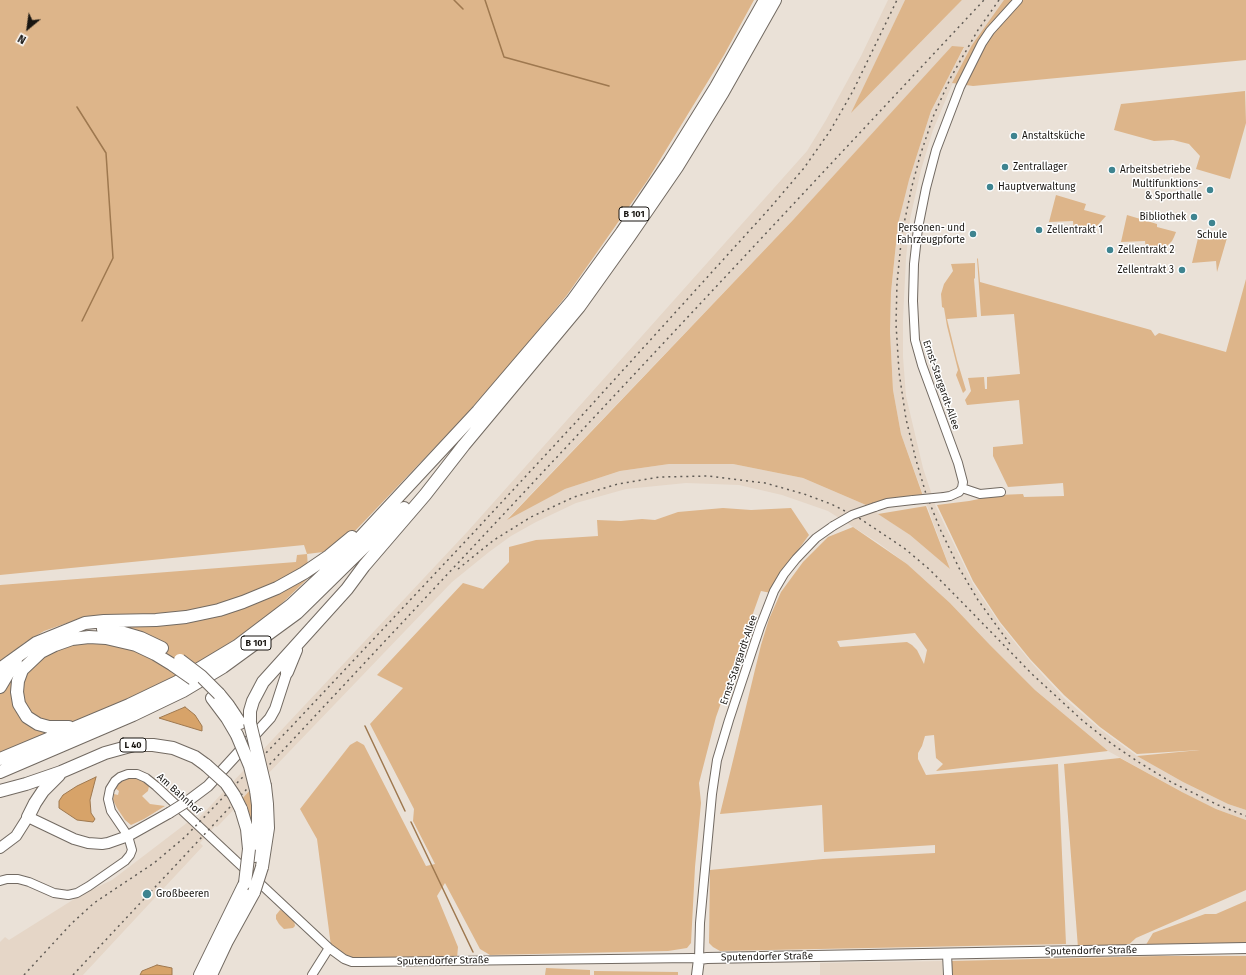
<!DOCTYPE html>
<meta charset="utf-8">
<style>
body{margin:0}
#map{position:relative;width:1246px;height:975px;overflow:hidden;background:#eae1d7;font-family:"Fira Sans",sans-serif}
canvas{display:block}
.north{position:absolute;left:8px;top:8px;width:40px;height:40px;-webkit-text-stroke:3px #fff;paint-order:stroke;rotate:209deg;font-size:11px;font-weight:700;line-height:16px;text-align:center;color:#181511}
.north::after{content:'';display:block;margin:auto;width:14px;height:18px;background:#181511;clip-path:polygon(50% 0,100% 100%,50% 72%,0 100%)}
</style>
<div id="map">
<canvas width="1246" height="975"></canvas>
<div class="north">N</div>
</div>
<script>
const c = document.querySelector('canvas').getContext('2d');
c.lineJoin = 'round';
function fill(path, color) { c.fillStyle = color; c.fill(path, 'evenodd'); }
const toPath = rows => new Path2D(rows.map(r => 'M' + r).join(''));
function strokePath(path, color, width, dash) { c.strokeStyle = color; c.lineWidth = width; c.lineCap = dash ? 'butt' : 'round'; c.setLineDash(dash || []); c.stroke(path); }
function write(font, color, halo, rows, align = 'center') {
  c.font = font + ' "Fira Sans",sans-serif'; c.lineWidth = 3; c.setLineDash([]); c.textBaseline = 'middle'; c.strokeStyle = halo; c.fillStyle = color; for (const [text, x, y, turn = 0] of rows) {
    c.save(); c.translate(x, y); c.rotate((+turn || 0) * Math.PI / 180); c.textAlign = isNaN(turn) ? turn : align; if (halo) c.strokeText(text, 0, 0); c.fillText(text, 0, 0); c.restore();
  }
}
fill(toPath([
 [888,0,905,0,852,112,962,0,1006,0,972,47,952,85,933,130,921,170,910,219,906,258,903,319,903,357,906,396,923,468,936,507,973,584,1000,624,1030,661,1064,698,1100,729,1137,756,1183,782,1228,804,1246,810,1246,820,1216,809,1182,792,1108,751,1035,690,990,645,950,603,907,564,877,542,828,511,782,495,739,485,686,483,626,489,576,503,536,522,511,536,489,552,452,582,217,827,215,826,200,843,203,846,83,975,0,975,0,942,5,937,9,940,79,896,112,880,188,822,192,826,199,820,198,819,468,531,807,151,826,120,861,56],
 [952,47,964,48,931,111,909,180,898,224,891,292,890,332,893,390,901,434,950,569,910,535,866,505,803,478,733,464,669,464,620,471,565,489,508,518,793,220],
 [942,961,943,975,820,975,820,963]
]), '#e5d6c7');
fill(toPath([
 [0,0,754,0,724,55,647,181,567,295,519,354,462,419,354,532,323,552,307,554,308,567,282,582,203,610,67,623,44,631,24,643,0,664,0,585,296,562,297,555,307,554,304,545,0,575],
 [905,0,962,0,851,113],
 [1004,0,1246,0,1246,60,973,86,952,83,972,45],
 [952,46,964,47,931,111,909,180,898,224,891,292,890,332,893,390,901,434,923,496,880,501,866,505,803,478,733,464,669,464,620,471,565,489,507,520,793,220],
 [1245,91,1246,123,1230,179,1196,169,1200,156,1189,144,1173,140,1154,141,1114,130,1121,104],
 [1056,195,1086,204,1084,210,1106,216,1097,226,1083,231,1074,232,1073,221,1049,222],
 [1127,215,1157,224,1157,227,1176,232,1174,237,1172,241,1167,246,1154,251,1146,252,1145,241,1121,242],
 [1200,230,1227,238,1217,272,1216,261,1192,263],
 [977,258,978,259,980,282,1151,330,1155,336,1159,333,1226,352,1246,279,1246,810,1228,804,1183,782,1137,756,1200,750,1137,754,1100,727,1064,695,1030,659,1000,622,973,581,937,505,969,501,999,495,1023,494,1024,497,1064,496,1063,483,1008,487,993,456,993,447,1023,444,1019,400,967,405,965,400,971,391,968,378,984,377,985,389,987,389,987,377,1020,374,1014,314,981,316],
 [975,263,975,278,974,279,977,317,947,319,957,360,966,390,963,393,956,375,958,370,947,326,944,308,942,307,941,294,944,284,953,271,951,264],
 [926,506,950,569,910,535,878,514],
 [723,508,751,510,791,508,809,535,793,557,771,593,761,591,716,717,699,783,701,803,695,867,691,943,687,948,668,951,490,955,480,949,445,883,437,896,458,947,457,958,355,959,345,956,331,946,317,839,300,809,350,745,357,741,364,745,426,866,435,864,413,821,414,809,370,724,403,688,377,675,463,583,483,589,509,562,509,547,536,540,598,536,597,520,621,521,642,519,655,520,678,512],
 [853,527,907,564,950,603,990,645,1035,690,1108,751,936,771,943,764,936,758,934,735,925,736,922,746,918,753,918,759,926,775,1058,764,1066,944,720,951,713,947,709,943,710,870,823,859,935,853,935,845,824,852,822,805,720,814,761,645,769,619,781,592,803,562,828,537],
 [915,633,927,650,924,664,917,650,912,645,907,642,840,647,837,641],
 [325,562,276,609,252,628,217,651,166,682,101,712,0,753,0,673,57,647,117,625,203,616],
 [1120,758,1182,792,1216,809,1246,820,1246,890,1136,938,1125,948,1078,948,1064,764],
 [128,778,140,779,147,782,149,786,148,791,142,796,150,804,165,806,144,819,131,825,125,820,117,808,113,800,114,794,118,795,119,791,115,788,117,784,120,781],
 [251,789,255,835,242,799],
 [1246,901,1246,946,1144,948,1153,933,1205,914,1216,914],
 [280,910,284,911,294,920,295,926,293,928,284,929,279,924,276,919,276,915],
 [1160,956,1246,956,1246,975,952,975,951,961],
 [546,968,590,970,590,975,545,975],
 [594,971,678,972,678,975,594,975]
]), '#ddb58a');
const water = toPath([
 [185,707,195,715,202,726,202,731,159,718,185,707],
 [96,777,90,800,91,813,95,819,93,822,77,820,59,808,59,801,63,795,77,786,96,777],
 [157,965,172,968,172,975,140,975,142,971,157,965]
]);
fill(water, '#d7a369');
strokePath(water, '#9e784f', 1);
strokePath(toPath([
 [454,0,463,9],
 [485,0,504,57,609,86],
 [77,107,106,153,113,258,82,321],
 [365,726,405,811],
 [411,822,473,952]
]), '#9e784f', 1.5);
const minor = toPath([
 [962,488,980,494,1001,492],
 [944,497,950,496,959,492,962,488,963,482,958,463,922,365,915,340,913,301,914,264,918,228,926,188,936,150,960,87,982,43,990,31,1018,0],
 [875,507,887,503,913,500],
 [0,881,7,879,18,879,29,882,54,893,68,895,77,893,89,886,125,861,130,855,132,850,128,836,111,811,108,799,110,789,115,781,120,777,128,774,137,774,146,778,156,786,329,948,344,959,352,962,362,962,693,958,699,959,700,923,712,794,717,760,729,720,760,627,774,591,784,574,796,559,816,538,833,526],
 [947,954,948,975],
 [312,975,329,948]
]);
const major = toPath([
 [188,801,208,786,270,718,275,709,287,672],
 [0,848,16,836,28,817,74,839,88,843,102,844,108,843,128,836,169,813],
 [697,975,699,959,707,958,1246,948]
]);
const highway = toPath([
 [103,629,124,633,141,638,162,648],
 [0,669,36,643,85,623,104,621,156,620,186,617,219,610,243,602,277,588,304,573,329,556,352,537],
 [287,672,296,650],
 [0,687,16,660],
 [219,694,228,705,240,723],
 [212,698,227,718,237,735],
 [250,723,250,711,253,701,263,682,347,589,364,566,425,495,464,445,579,307,629,237,677,167,723,92,775,0],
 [69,727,49,727,38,724,27,717,19,704,17,692,18,681,22,670,41,652,55,645,72,639,89,637,106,638,136,645,155,654,173,665],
 [0,759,129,705,177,682,237,646,291,605,343,556,478,411,572,301,622,232,670,161,716,87,765,0],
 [0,772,133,715,183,691,223,667,297,613,404,508],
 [0,791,26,784,61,772,105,753,134,745,153,745,173,748,195,757,206,765],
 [241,809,247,829,249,849],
 [28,817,35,803,43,791,59,775],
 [255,856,258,823,258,805,256,790],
 [262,867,268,828,267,804,265,786],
 [200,975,245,883],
 [211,975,227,941,254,892]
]);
strokePath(minor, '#726a62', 10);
strokePath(major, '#726a62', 12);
strokePath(highway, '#726a62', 14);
strokePath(minor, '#fff', 8);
strokePath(major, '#fff', 10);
strokePath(highway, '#fff', 12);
strokePath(toPath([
 [999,0,978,30,951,77,933,117,920,156,912,186,902,233,897,283,896,324,899,372,906,419,916,460,926,494,941,531,959,568,978,600,1012,647],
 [458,569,494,540,531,517,574,497,618,484,660,477,708,476,765,483,804,494,831,504,859,518,904,548,929,569,952,592,1033,675,1083,721,1112,744,1140,763,1171,782,1218,805,1246,816],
 [24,975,71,924,94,903,154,863,185,837,291,727,475,531,576,422,770,208,804,168,830,131,853,91,897,0],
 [73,975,984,0]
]), '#615c56', 1.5, [2, 4]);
const minorBridge = toPath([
 [913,500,944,497],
 [833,526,852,515,875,507]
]);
const majorBridge = toPath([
 [169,813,188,801]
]);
const highwayBridge = toPath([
 [180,660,201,676,219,694],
 [173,665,193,679],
 [250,723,265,786],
 [237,735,250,766,256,790],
 [206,765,226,783,234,795,241,809],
 [245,883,249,849],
 [254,892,262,867]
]);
strokePath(minorBridge, '#726a62', 10, []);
strokePath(majorBridge, '#726a62', 12, []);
strokePath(highwayBridge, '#726a62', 14, []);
strokePath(minorBridge, '#fff', 8);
strokePath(majorBridge, '#fff', 10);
strokePath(highwayBridge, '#fff', 12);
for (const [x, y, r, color] of [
 [1014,136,4,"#3e8490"],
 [1005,167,4,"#3e8490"],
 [1112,170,4,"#3e8490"],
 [990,187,4,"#3e8490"],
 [1210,190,4,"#3e8490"],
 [1194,217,4,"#3e8490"],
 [1212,223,4,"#3e8490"],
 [1039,230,4,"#3e8490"],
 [973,234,4,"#3e8490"],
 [1110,250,4,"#3e8490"],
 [1182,270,4,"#3e8490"],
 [147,894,5,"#3e8490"]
]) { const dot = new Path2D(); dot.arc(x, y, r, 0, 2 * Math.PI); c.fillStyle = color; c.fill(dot); strokePath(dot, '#fff', 1.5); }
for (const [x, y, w] of [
 [634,214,30],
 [256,643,30],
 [133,745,26]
]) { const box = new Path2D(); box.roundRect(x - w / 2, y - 7, w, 14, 3); c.fillStyle = '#fff'; c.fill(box); strokePath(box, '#181511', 1); }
write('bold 9px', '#181511', null, [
 ["B 101",634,214],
 ["B 101",256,643],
 ["L 40",133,745]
]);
write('10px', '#181511', '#fff', [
 ["Anstaltsküche",1022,136],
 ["Zentrallager",1013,167],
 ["Arbeitsbetriebe",1120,170],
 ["Multifunktions-",1202,184,"right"],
 ["& Sporthalle",1202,196,"right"],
 ["Hauptverwaltung",998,187],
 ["Bibliothek",1186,217,"right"],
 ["Personen- und",965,228,"right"],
 ["Fahrzeugpforte",965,240,"right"],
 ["Zellentrakt 1",1047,230],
 ["Schule",1212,235,"center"],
 ["Zellentrakt 2",1118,250],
 ["Zellentrakt 3",1174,270,"right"],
 ["Großbeeren",156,894]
], 'left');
write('10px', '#181511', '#fff', [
 ["Ernst-Stargardt-Allee",941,385,71],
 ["Ernst-Stargardt-Allee",739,660,-71],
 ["Am Bahnhof",179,794,42],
 ["Sputendorfer Straße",1091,951,-1],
 ["Sputendorfer Straße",767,957,-1],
 ["Sputendorfer Straße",443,961,-1]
]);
</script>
